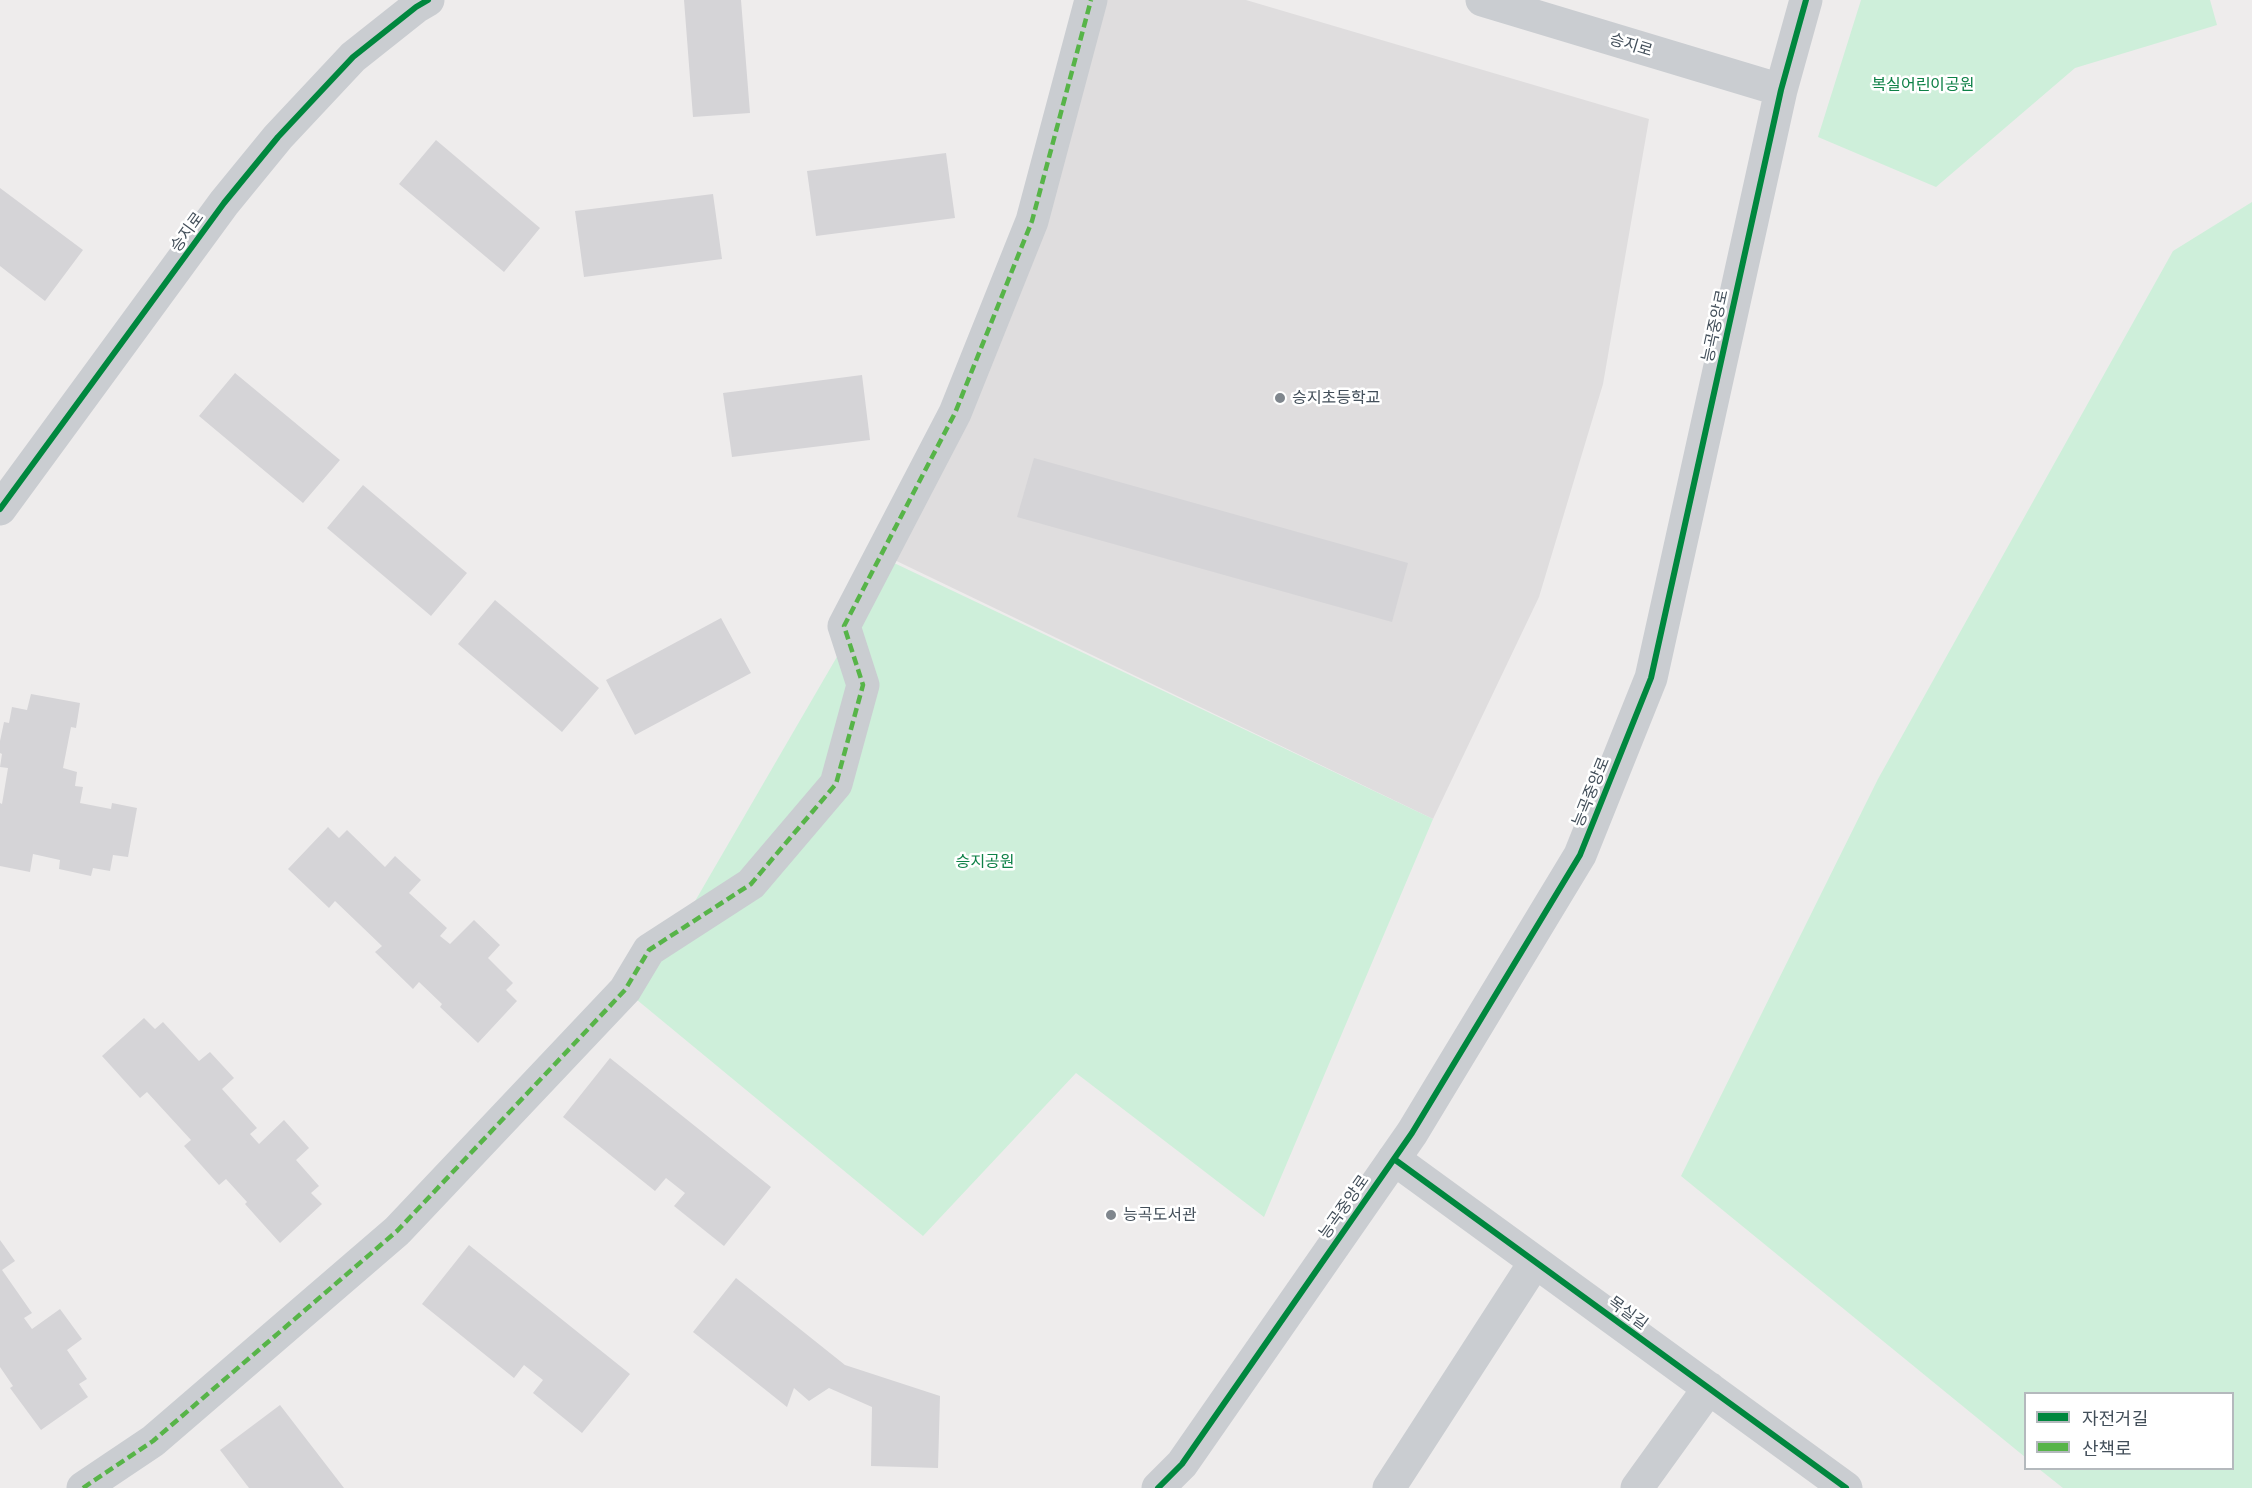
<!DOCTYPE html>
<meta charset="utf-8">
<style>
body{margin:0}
#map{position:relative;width:2252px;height:1488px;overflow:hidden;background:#eeecec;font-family:Lato,"Noto Sans KR",sans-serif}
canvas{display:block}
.legend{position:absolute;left:2024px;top:1392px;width:210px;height:78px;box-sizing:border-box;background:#fff;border:2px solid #b4b9bd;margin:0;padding:8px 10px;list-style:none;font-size:18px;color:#434f5a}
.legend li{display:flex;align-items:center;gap:12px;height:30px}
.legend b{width:30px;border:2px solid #b4b9bd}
</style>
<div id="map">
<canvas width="2252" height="1488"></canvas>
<ul class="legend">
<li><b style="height:8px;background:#00873e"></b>자전거길</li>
<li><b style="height:8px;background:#57b448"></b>산책로</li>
</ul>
</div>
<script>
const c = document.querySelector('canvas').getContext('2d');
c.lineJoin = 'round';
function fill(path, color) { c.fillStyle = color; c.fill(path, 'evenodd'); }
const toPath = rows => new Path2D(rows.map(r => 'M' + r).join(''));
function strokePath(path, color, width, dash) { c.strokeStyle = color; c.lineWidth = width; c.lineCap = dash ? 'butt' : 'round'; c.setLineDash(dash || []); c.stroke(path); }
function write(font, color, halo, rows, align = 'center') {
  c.font = font + ' Lato,"Noto Sans KR",sans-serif'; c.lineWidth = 5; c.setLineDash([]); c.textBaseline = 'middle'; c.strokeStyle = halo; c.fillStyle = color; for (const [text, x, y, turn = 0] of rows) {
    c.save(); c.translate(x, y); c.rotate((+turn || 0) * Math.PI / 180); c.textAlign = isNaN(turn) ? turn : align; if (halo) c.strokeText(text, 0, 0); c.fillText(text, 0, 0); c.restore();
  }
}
fill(toPath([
 [1091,0,1246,0,1649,119,1603,384,1539,597,1433,819,882,554,955,413]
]), '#dfddde');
fill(toPath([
 [1861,0,2210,0,2217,25,2075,68,1936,187,1818,137],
 [2252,202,2252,1488,2063,1488,2039,1469,2232,1468,2232,1394,2026,1394,2025,1457,1681,1176,1878,779,2173,251],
 [892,562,1433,819,1264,1217,1076,1073,923,1236,625,990,662,958]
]), '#ceefda');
fill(toPath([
 [684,0,741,0,750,113,693,117],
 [436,140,540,228,504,272,399,184],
 [946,153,955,218,816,236,807,171],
 [0,188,83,250,45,301,0,266],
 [713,194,722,259,584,277,575,211],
 [235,373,340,460,303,503,199,416],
 [862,375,870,440,732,457,723,393],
 [1034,458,1408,563,1392,622,1017,517],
 [363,485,467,573,431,616,327,528],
 [495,600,599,688,562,732,458,644],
 [721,618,751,673,635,735,606,680],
 [31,694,80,703,76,728,71,727,63,768,77,772,75,786,83,787,80,803,111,809,112,803,137,808,128,857,113,855,110,871,93,868,91,876,59,869,60,860,33,854,30,872,0,866,0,803,2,804,8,768,0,767,2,754,0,753,0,741,4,722,9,723,12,707,27,710],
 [328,827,339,838,347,830,385,867,395,856,421,880,409,893,447,928,440,936,450,944,474,920,500,945,488,958,513,983,506,990,517,1001,478,1043,440,1007,442,1004,419,982,413,989,375,952,382,946,335,901,329,908,288,869],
 [144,1018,155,1029,163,1022,199,1061,210,1052,234,1078,222,1089,257,1128,250,1134,259,1144,284,1120,309,1148,296,1160,319,1186,311,1193,322,1204,280,1243,245,1204,247,1202,226,1179,219,1185,184,1146,191,1140,147,1092,140,1098,102,1056],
 [610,1058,771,1187,724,1246,674,1206,685,1193,666,1178,655,1191,563,1117],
 [0,1240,15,1261,2,1270,32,1313,24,1318,32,1329,60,1309,82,1339,67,1350,87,1379,79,1384,88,1397,41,1430,10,1388,13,1386,0,1367],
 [469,1245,630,1374,582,1433,533,1393,543,1380,524,1365,514,1378,422,1304],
 [736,1278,845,1365,940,1396,938,1468,871,1466,872,1407,829,1388,809,1401,794,1388,787,1407,693,1332],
 [280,1405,344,1488,249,1488,220,1450]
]), '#d5d4d7');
strokePath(toPath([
 [83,1488,153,1441,397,1231,625,990,649,950,751,884,836,784,863,685,844,626,955,413,1032,221,1091,0]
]), '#cacdd1', 33);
strokePath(toPath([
 [1394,1159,1846,1488],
 [1389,1488,1535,1262],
 [1637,1488,1709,1388]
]), '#cacdd1', 33);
strokePath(toPath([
 [1482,0,1781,90],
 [0,509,224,203,278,137,353,57,416,7,428,0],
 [1158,1488,1182,1464,1412,1133,1580,855,1651,678,1781,90,1806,0]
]), '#cacdd1', 33);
strokePath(toPath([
 [83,1488,153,1441,397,1231,625,990,649,950,751,884,836,784,863,685,844,626,955,413,1032,221,1091,0]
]), '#57b448', 4.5, [9, 4.5]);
strokePath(toPath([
 [0,509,224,203,278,137,353,57,416,7,428,0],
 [1394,1159,1846,1488],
 [1158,1488,1182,1464,1412,1133,1580,855,1651,678,1781,90,1806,0]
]), '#00873e', 6);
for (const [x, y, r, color] of [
 [1280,398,6,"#7f868d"],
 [1111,1215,6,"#7f868d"]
]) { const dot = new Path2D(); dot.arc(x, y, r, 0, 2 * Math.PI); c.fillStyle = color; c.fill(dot); strokePath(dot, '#fff', 2); }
write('16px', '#434f5a', '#fff', [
 ["승지로",1631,45,17],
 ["승지로",187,232,-54],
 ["능곡중앙로",1715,326,-78],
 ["능곡중앙로",1591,792,-68],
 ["능곡중앙로",1344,1207,-55],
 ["목실길",1628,1313,36]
]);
write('16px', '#0e8147', '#fff', [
 ["복실어린이공원",1923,85],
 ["승지공원",985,862]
]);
write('16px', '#434f5a', '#fff', [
 ["승지초등학교",1292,398],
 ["능곡도서관",1123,1215]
], 'left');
</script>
